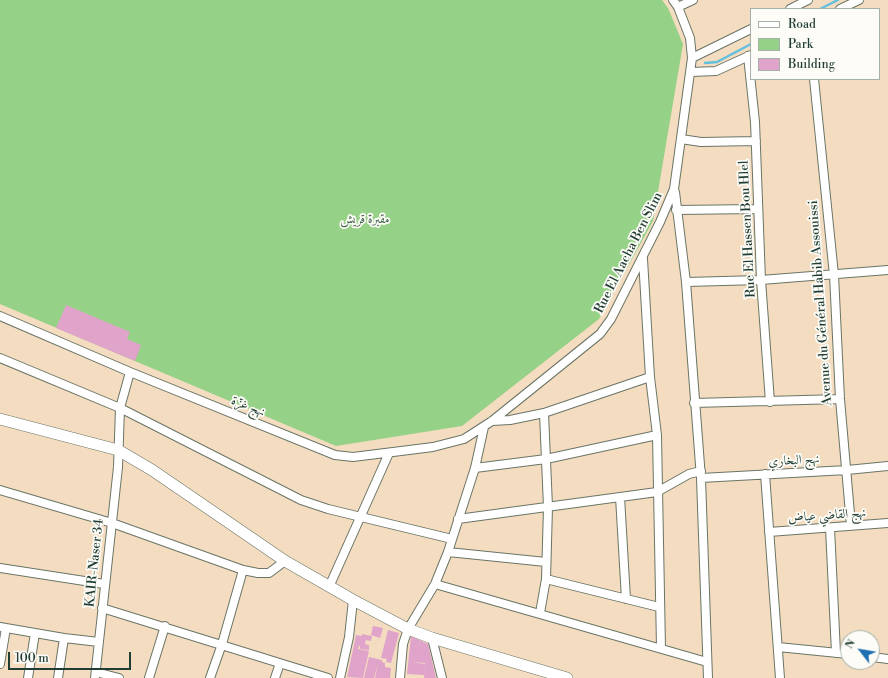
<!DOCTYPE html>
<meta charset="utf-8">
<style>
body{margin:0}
#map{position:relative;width:888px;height:678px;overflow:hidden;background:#f4dcc0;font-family:"Libre Bodoni",serif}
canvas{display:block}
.legend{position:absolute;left:750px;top:8px;width:130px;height:72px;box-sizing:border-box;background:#fdfcf7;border:1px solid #a4b0a9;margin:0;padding:5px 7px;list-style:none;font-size:12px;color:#1f3d34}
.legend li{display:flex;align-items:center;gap:8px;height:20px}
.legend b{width:20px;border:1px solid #a4b0a9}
.north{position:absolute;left:840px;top:630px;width:40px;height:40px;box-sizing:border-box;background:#fdfcf7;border:1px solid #a4b0a9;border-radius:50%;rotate:301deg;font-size:11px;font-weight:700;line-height:16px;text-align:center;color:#1f3d34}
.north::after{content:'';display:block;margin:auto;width:14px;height:18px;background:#1f6fb2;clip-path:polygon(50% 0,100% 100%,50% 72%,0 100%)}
.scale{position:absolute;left:8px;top:652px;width:123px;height:18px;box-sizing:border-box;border:2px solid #1f3d34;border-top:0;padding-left:5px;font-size:12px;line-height:14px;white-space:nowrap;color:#1f3d34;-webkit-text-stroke:3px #fdfcf7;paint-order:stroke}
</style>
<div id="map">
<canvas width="888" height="678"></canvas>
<ul class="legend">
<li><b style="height:5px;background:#fff"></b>Road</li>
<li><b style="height:11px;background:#95d186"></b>Park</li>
<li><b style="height:11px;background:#e0a4ca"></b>Building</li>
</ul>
<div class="north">N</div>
<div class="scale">100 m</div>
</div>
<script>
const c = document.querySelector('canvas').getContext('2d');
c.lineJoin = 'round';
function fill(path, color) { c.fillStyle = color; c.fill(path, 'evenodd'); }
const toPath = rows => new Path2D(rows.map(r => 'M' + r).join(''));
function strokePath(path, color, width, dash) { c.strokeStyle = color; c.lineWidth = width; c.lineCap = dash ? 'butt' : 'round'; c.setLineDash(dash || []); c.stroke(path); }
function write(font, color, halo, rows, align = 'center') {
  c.font = font + ' "Libre Bodoni",Amiri,serif'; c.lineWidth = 3.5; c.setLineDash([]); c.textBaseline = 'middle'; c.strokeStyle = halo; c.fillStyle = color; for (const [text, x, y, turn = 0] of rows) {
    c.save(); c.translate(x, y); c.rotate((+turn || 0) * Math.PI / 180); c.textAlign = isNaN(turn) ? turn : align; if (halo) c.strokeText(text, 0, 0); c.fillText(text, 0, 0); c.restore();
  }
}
fill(toPath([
 [0,0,662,0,668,8,683,44,653,221,599,319,462,426,336,446,0,304]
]), '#95d186');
strokePath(toPath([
 [820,9,838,0],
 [705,63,717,62,751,44]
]), '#62bfe0', 2.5);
fill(toPath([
 [66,305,130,332,127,339,141,345,135,361,56,328],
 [373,626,383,628,380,638,371,635],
 [388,630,399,633,391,663,386,662,387,659,381,658],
 [362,634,372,636,371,641,366,640,365,644,369,645,369,650,360,649,360,646,354,645,356,635,362,636],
 [411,636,428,644,436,678,424,678,425,660,425,663,412,662,425,664,424,675,407,674],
 [354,645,359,646,358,649,369,651,363,678,347,677],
 [369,657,382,660,382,662,385,663,385,667,391,668,390,678,375,678,378,664,374,678,364,678]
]), '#e0a4ca');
const minor = toPath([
 [678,7,693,0],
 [790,9,808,0],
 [840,9,859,0],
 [748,56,755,122,761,280,770,402],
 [692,58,751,29],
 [691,72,716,71,751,55],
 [814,79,834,275,840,399,851,525],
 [681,139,701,142,756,141],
 [675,192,686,282,701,478,708,678],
 [676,210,758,209],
 [643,259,650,377,657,435,661,648],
 [686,282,761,280,888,270],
 [0,316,130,372,335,455,353,457,433,447,464,439,492,421,600,334,611,319,660,222,674,189,692,58,690,38,678,7,673,0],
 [0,358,120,408,118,467,95,678],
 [130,372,120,408,301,500,328,509,452,539],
 [694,403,840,399],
 [492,421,510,420,544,413,650,377],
 [475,468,546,459,657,435],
 [765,474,780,678],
 [701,478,847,470,888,466],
 [0,490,112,523,243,570,258,573,269,573,285,561],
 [620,497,626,599],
 [458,519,657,492,689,474,701,471],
 [830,528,836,653],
 [769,532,888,523],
 [448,552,546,562],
 [0,568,104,584],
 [546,579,659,607],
 [435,584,707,662],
 [329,587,389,453],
 [102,608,328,678],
 [540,613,546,579,548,507,544,413],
 [0,627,64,638,99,642],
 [432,638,442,678],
 [778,647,848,654],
 [872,657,888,659],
 [0,664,6,628],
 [96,672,119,678],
 [28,678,35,633],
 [58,678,64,638],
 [149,678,165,626],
 [210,678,222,644,243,570],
 [275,678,280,663],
 [340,678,349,637,353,600],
 [400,678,403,644,408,629,435,584,448,552,475,468,484,427]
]);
const major = toPath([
 [0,419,118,450,152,470,285,561,353,600,408,629,432,638,567,678]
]);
strokePath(minor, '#6a7565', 10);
strokePath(major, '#6a7565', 12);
strokePath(minor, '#fff', 8);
strokePath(major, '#fff', 11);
write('13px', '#3c6248', '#fdfcf7', [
 ["مقبرة قريش",365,220]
]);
write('13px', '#1f3d34', '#fdfcf7', [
 ["Rue El Hassen Bou Hlel",748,229,-93],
 ["Rue El Aacha Ben Slim",629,253,-63],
 ["Avenue du Général Habib Assouissi",821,303,-94],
 ["نهج غزّة",248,407,22],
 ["نهج البخاري",794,461,-3],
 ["نهج القاضي عياض",827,516,-4],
 ["KAIR-Naser 34",95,563,-84]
]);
</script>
